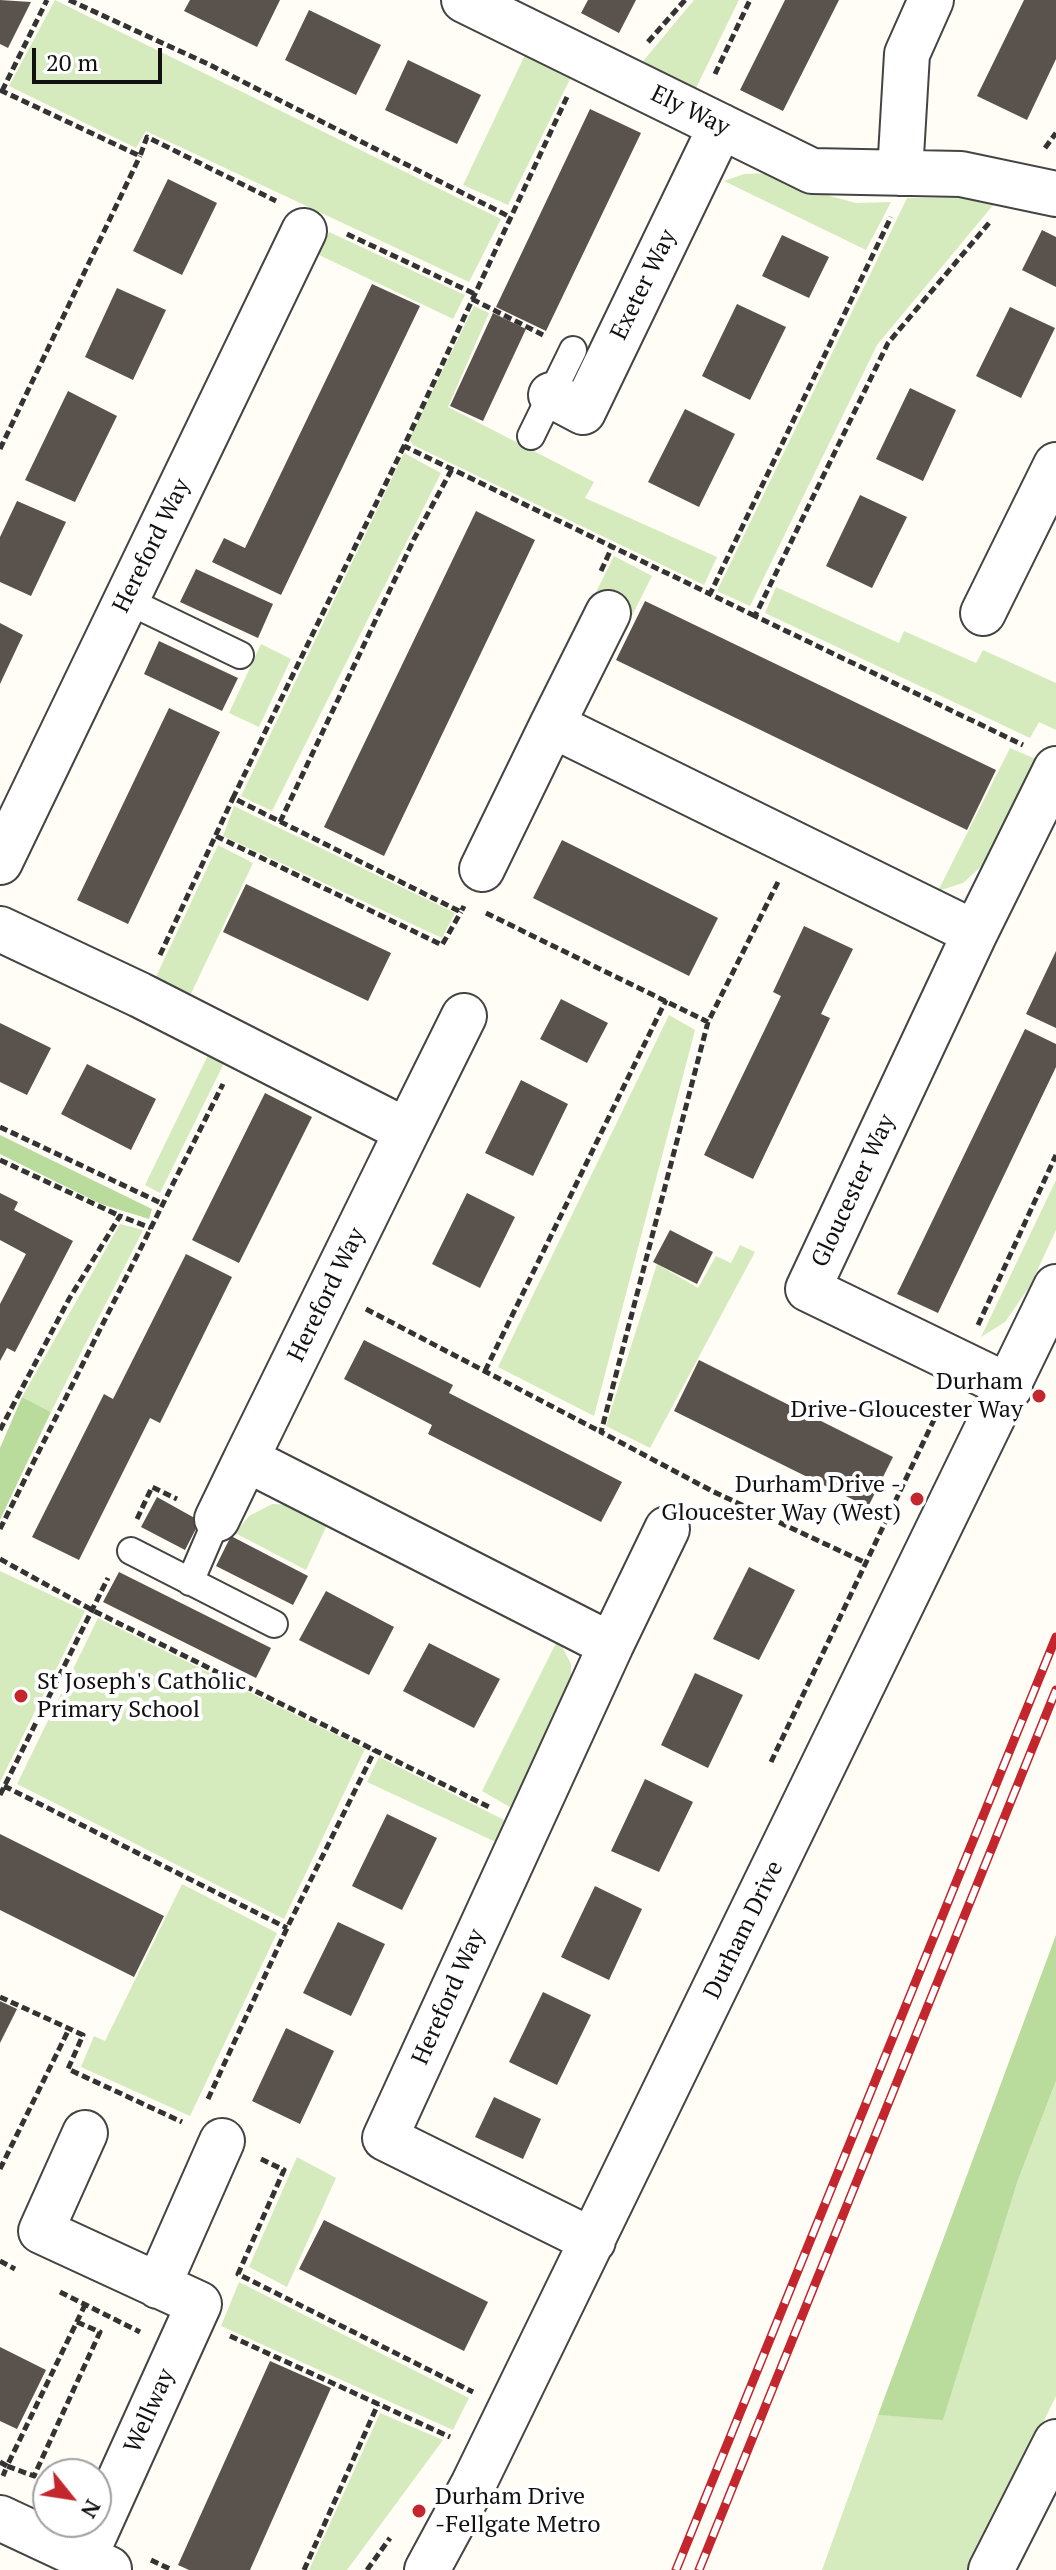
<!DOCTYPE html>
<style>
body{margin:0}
#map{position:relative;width:1056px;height:2570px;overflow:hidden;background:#fffdf5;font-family:"PT Serif",serif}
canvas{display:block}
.north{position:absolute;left:32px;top:2458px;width:80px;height:80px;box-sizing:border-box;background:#fff;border:2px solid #a0a0a0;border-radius:50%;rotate:120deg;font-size:22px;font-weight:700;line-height:32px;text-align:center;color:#111}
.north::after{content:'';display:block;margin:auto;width:28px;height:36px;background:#c4262e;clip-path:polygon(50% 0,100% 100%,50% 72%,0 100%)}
.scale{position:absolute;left:32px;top:48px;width:130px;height:36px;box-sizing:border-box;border:4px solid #111;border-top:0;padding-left:10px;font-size:24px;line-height:28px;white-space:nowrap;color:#111;-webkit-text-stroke:6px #fff;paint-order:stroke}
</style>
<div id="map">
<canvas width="1056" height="2570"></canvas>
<div class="north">N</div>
<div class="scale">20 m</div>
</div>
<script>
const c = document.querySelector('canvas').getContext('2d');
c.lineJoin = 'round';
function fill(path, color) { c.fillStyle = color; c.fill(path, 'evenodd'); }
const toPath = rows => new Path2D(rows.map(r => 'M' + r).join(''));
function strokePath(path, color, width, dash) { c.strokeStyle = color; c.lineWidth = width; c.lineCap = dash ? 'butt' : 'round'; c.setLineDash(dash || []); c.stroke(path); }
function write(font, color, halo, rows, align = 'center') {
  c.font = font + ' "PT Serif",serif'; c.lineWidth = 8; c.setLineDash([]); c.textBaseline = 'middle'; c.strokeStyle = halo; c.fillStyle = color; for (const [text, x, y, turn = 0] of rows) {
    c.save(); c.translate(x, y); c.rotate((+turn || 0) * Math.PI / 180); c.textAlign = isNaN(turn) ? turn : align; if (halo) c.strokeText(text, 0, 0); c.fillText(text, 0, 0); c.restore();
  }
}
fill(toPath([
 [55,0,501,219,469,282,146,131,136,148,9,86],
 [694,0,739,0,694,92,639,66],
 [525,55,572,75,508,205,463,185],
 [771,173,808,190,856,203,891,202,866,250,724,181,744,174],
 [907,198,999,198,877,345,750,606,717,591],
 [329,232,465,295,453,319,317,254],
 [474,306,489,313,448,407,594,482,585,498,717,557,704,585,413,445,409,439],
 [404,453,441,473,272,811,241,796],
 [614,556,652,576,586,707,588,679,622,610,593,598],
 [776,587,899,643,904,631,976,663,983,650,1056,683,1056,730,1039,722,1030,738,765,613],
 [261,644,291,659,259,727,229,713],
 [1010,748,1038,760,986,862,963,883,938,891],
 [234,806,455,913,442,938,223,836],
 [218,845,253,863,189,998,154,981],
 [669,1015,695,1030,594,1416,498,1367],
 [212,1047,228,1055,160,1193,145,1185],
 [1056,1180,1056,1230,1030,1286,1005,1322,981,1337],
 [120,1224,143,1230,51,1412,22,1397],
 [740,1245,755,1252,650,1448,606,1426,657,1264,698,1288,716,1256,731,1263],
 [272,1504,298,1505,328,1523,306,1570,235,1533,249,1516],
 [0,1571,85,1611,0,1782],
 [98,1618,365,1749,284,1919,17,1784],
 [558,1639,571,1664,571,1688,515,1810,482,1791],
 [379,1757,510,1823,500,1844,367,1782],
 [182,1884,277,1933,190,2116,81,2067,94,2036,105,2041],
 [1056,2081,1056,2396,971,2570,822,2570,878,2415,943,2419,1018,2180],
 [297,2157,336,2178,287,2287,249,2267],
 [239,2282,469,2398,453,2430,221,2326],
 [380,2413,443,2440,347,2570,309,2570]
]), '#d5ebbd');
fill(toPath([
 [0,1135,152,1209,149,1219,101,1204,0,1154],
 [22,1397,51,1412,0,1520,0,1448],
 [1056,1935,1056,2081,1018,2180,943,2420,878,2415]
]), '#b9dc9c');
fill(toPath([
 [0,0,31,2,8,48,0,44],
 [190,0,280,0,257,47,184,11],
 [588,0,636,0,619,33,581,13],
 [785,0,839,0,783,111,740,90],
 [1024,0,1056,0,1056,59,1027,120,977,96],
 [309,10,381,45,356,95,285,60],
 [408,60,481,95,457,144,385,110],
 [590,109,641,133,546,331,496,307],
 [168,179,217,203,182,275,133,251],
 [1042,230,1056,237,1056,287,1022,270],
 [782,235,829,257,809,298,762,276],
 [372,284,420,306,281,595,212,562,224,538,245,548],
 [117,288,166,310,133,380,85,357],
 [737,304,786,327,750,400,702,376],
 [1010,307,1055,328,1021,398,976,376],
 [493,313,526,329,483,421,450,406],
 [910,388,956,410,923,481,876,459],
 [68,391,117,416,75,502,25,480],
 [685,409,735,434,699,507,648,482],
 [860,495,907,517,872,588,826,566],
 [17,501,66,522,31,596,0,582,0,537],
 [476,511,535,540,384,856,324,827],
 [196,569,273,604,258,638,180,602],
 [645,601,996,770,967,830,616,660],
 [0,623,23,635,0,684],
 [159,641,238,678,222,711,144,674],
 [169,708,220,732,128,924,77,900],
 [562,840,718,918,689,976,533,898],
 [246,884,391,953,368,1001,223,932],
 [804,926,853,949,821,1014,830,1018,753,1179,704,1155,781,996,773,992],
 [1056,951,1056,1028,1026,1014],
 [561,999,608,1023,587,1063,540,1039],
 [0,1023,51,1048,27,1095,0,1082],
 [1025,1029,1056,1044,1056,1067,938,1313,897,1294],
 [87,1064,156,1099,131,1150,61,1114],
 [521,1080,568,1104,533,1176,485,1153],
 [265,1093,312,1117,239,1263,192,1240],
 [0,1193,18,1202,14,1210,73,1241,15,1352,7,1348,0,1361,0,1304,26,1254,0,1240],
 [467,1193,515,1217,480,1288,432,1264],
 [670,1230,713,1252,697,1284,653,1262],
 [186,1254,232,1277,160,1423,150,1418,79,1560,32,1537,104,1394,113,1399],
 [364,1340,453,1385,449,1393,622,1482,601,1522,428,1434,432,1425,344,1379],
 [699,1360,893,1457,868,1507,674,1411],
 [157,1497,200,1521,185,1550,141,1527],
 [231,1536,308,1576,293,1605,216,1566],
 [749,1567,795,1590,759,1660,713,1639],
 [119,1572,271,1648,256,1678,103,1602],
 [326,1591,394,1627,369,1675,299,1640],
 [429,1643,500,1679,474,1728,403,1691],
 [695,1673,743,1695,708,1768,661,1745],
 [645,1779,693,1802,659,1872,611,1851],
 [387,1814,437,1838,402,1910,352,1886],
 [0,1834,164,1916,134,1977,0,1910],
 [595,1886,642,1909,609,1980,561,1957],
 [338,1922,385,1944,351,2016,303,1993],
 [543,1992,591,2015,557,2085,509,2062],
 [0,2001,17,2009,0,2043],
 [286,2028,334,2051,300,2124,252,2101],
 [494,2097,541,2119,523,2159,475,2137],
 [324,2220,488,2302,464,2351,299,2269],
 [0,2347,46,2370,17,2429,0,2421],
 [270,2361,331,2388,250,2570,189,2570,178,2565]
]), '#5a524d');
const lane = toPath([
 [531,436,573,350],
 [126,600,240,655],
 [131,1551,274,1624],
 [190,1582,217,1519]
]);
const street = toPath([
 [464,0,812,171,961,174,1056,194],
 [900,173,907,54,931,0],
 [551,395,583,412,721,126],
 [983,613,1056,465],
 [552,725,608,613],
 [0,862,304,231],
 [482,869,552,725,975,933,808,1289,1010,1387],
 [0,929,140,995,407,1131,246,1459,611,1645,385,2138,593,2241],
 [975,933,1056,769],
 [407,1131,464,1016],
 [217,1519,246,1459],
 [611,1645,667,1529],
 [158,2286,222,2141],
 [0,2518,109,2569],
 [84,2558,199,2304,41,2231,85,2133],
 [427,2570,473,2485,1056,1287],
 [991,2570,1056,2442]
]);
strokePath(lane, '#444', 30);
strokePath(street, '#444', 48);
strokePath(toPath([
 [69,0,208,64,510,217],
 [648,42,685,0],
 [715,74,750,0],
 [0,90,140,156,147,137,276,201],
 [2,91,47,0],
 [567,97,404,446,710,594],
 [1045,148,1056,133],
 [989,223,888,343,755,616,1023,745],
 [347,234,475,294],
 [472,299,543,335],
 [404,446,233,798,461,912,464,906],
 [0,449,140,156],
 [601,571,612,547],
 [755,616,710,594,891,217],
 [280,822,414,539,452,469],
 [216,836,442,945,461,912],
 [778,882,708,1022,601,1432,712,1491,866,1563],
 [486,913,708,1022],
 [160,955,233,798],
 [0,1127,163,1204],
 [0,1160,120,1216],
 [366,1309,601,1432],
 [978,1325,1056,1155],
 [485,1371,666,1000],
 [0,1430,69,1299,120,1216,151,1228],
 [137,1519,152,1487,177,1499],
 [0,1529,223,1084],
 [0,1559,92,1610,489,1807],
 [771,1762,942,1403],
 [4,1786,287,1928],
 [0,1795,108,1578],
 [0,1997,83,2035,68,2069,182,2122],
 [208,2099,287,1928,375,1750],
 [261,2159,284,2170,238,2274,473,2392],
 [0,2169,69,2029],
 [0,2261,15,2269],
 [60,2292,140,2332],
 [77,2322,100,2332,34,2476,7,2466,85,2305],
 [230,2336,450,2437],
 [0,2462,7,2466,3,2476],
 [151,2560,172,2570],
 [304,2570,378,2404],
 [367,2570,390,2538]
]), '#333', 5, [8, 4]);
strokePath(lane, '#fff', 26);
strokePath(street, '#fff', 44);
const rail = toPath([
 [676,2570,1056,1637],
 [699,2570,1056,1690]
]);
strokePath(rail, '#c4262e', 9);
strokePath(rail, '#fff', 6, [18]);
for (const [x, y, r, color] of [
 [1039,1396,8,"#c4262e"],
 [917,1499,8,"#c4262e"],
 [21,1696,8,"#c4262e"],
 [419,2511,8,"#c4262e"]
]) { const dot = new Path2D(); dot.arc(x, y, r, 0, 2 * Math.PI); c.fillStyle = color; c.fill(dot); strokePath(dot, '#fff', 3); }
write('24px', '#111', '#fff', [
 ["Ely Way",690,111,26],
 ["Exeter Way",644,285,-64],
 ["Hereford Way",152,546,-64],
 ["Gloucester Way",854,1191,-65],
 ["Hereford Way",327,1295,-64],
 ["Durham Drive",744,1930,-64],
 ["Hereford Way",449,1997,-66],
 ["Wellway",150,2411,-66]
]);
write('24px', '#111', '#fff', [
 ["Durham",1023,1382],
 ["Drive-Gloucester Way",1023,1410],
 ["Durham Drive -",901,1485],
 ["Gloucester Way (West)",901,1513],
 ["St Joseph's Catholic",37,1682,"left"],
 ["Primary School",37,1710,"left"],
 ["Durham Drive",435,2497,"left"],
 ["-Fellgate Metro",435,2525,"left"]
], 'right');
</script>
